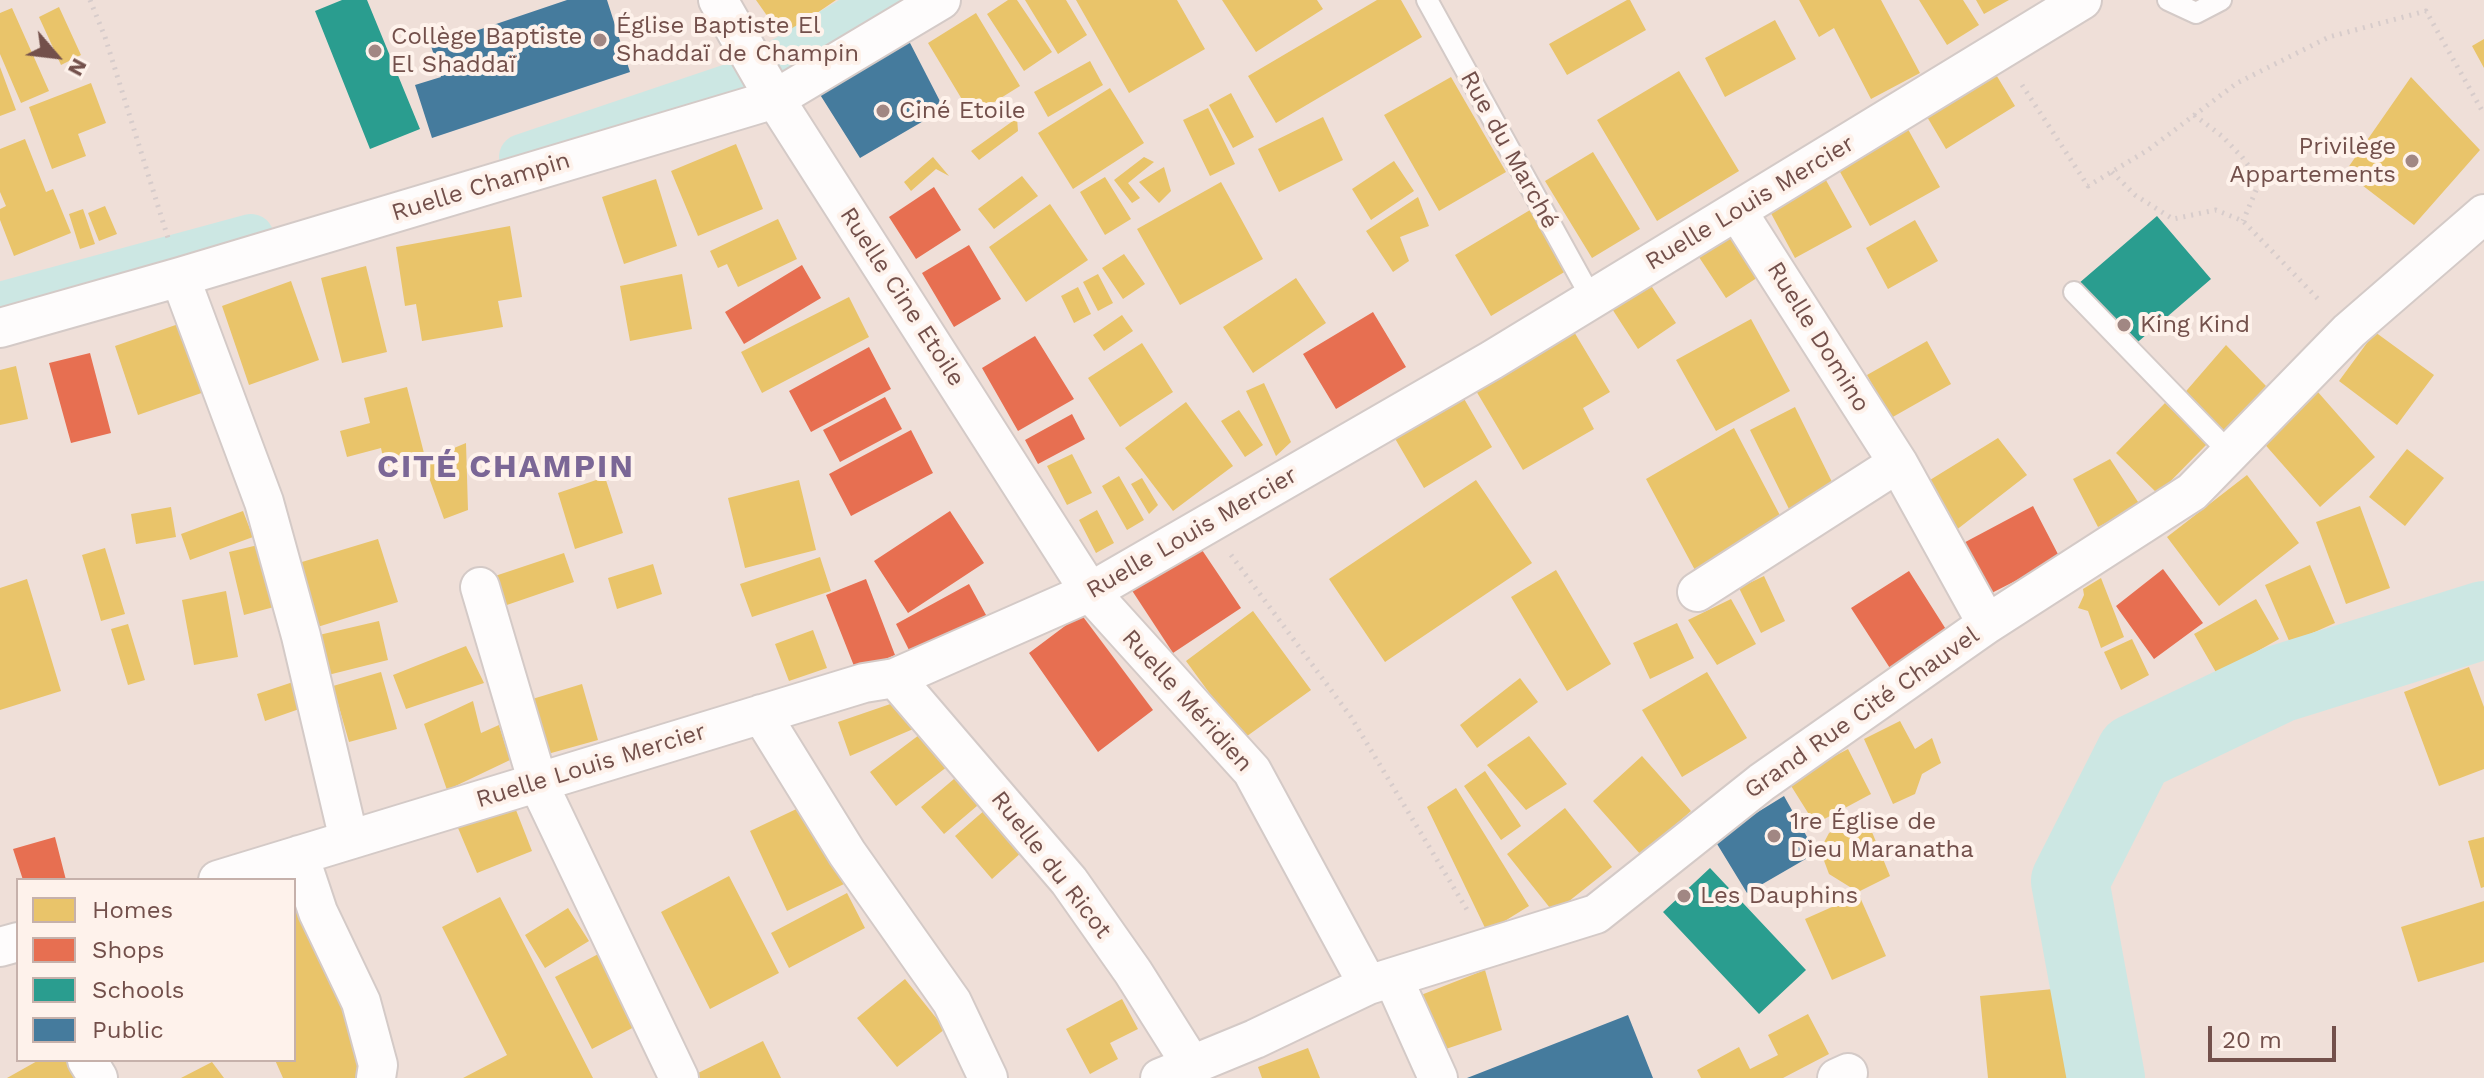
<!DOCTYPE html>
<meta charset="utf-8">
<style>
body{margin:0}
#map{position:relative;width:2484px;height:1078px;overflow:hidden;background:#f6eeea;font-family:"Work Sans",sans-serif}
canvas{display:block}
.legend{position:absolute;left:16px;top:878px;width:280px;height:184px;box-sizing:border-box;background:#fef2eb;border:2px solid #c6b1ab;margin:0;padding:10px 14px;list-style:none;font-size:24px;color:#73504b}
.legend li{display:flex;align-items:center;gap:16px;height:40px}
.legend b{width:40px;border:2px solid #c6b1ab}
.north{position:absolute;left:16px;top:16px;width:80px;height:80px;-webkit-text-stroke:6px #fef2eb;paint-order:stroke;rotate:118deg;font-size:22px;font-weight:700;line-height:32px;text-align:center;color:#73504b}
.north::after{content:'';display:block;margin:auto;width:28px;height:36px;background:#73504b;clip-path:polygon(50% 0,100% 100%,50% 72%,0 100%)}
.scale{position:absolute;left:2208px;top:1026px;width:128px;height:36px;box-sizing:border-box;border:4px solid #73504b;border-top:0;padding-left:10px;font-size:24px;line-height:28px;white-space:nowrap;color:#73504b;-webkit-text-stroke:6px #fef2eb;paint-order:stroke}
</style>
<div id="map">
<canvas width="2484" height="1078"></canvas>
<ul class="legend">
<li><b style="height:22px;background:#e9c46a"></b>Homes</li>
<li><b style="height:22px;background:#e76f51"></b>Shops</li>
<li><b style="height:22px;background:#2a9d8f"></b>Schools</li>
<li><b style="height:22px;background:#457b9d"></b>Public</li>
</ul>
<div class="north">N</div>
<div class="scale">20 m</div>
</div>
<script>
const c = document.querySelector('canvas').getContext('2d');
c.lineJoin = 'round';
function fill(path, color) { c.fillStyle = color; c.fill(path, 'evenodd'); }
const toPath = rows => new Path2D(rows.map(r => 'M' + r).join(''));
function strokePath(path, color, width, dash) { c.strokeStyle = color; c.lineWidth = width; c.lineCap = dash ? 'butt' : 'round'; c.setLineDash(dash || []); c.stroke(path); }
function write(font, color, halo, rows, align = 'center') {
  c.font = font + ' "Work Sans",sans-serif'; c.lineWidth = 8; c.setLineDash([]); c.textBaseline = 'middle'; c.strokeStyle = halo; c.fillStyle = color; for (const [text, x, y, turn = 0] of rows) {
    c.save(); c.translate(x, y); c.rotate((+turn || 0) * Math.PI / 180); c.textAlign = isNaN(turn) ? turn : align; if (halo) c.strokeText(text, 0, 0); c.fillText(text, 0, 0); c.restore();
  }
}
fill(toPath([
 [0,0,2484,0,2484,1078,0,1078],
 [18,880,294,880,294,1060,18,1060]
]), '#efdfd8');
fill(toPath([
 [756,0,836,0,782,37],
 [1008,0,1017,0,1052,52,1024,71,987,14],
 [1025,0,1066,0,1087,35,1058,54],
 [1076,0,1177,0,1205,49,1129,93],
 [1222,0,1317,0,1323,9,1256,52],
 [1377,0,1401,0,1422,37,1276,123,1248,76],
 [1627,0,1630,0,1646,30,1567,75,1549,44],
 [1799,0,1881,0,1920,73,1871,99,1834,28,1819,37],
 [1919,0,1963,0,1979,25,1947,45],
 [1976,0,2009,0,1984,14],
 [59,7,81,55,61,65,39,17],
 [12,8,49,91,21,103,0,54,0,13],
 [976,13,1020,86,972,116,928,43],
 [1775,20,1796,59,1725,97,1705,58],
 [2484,39,2484,68,2472,46],
 [1090,61,1103,85,1048,117,1034,92],
 [0,67,16,110,0,116],
 [1992,68,2015,106,1946,149,1923,110],
 [1679,71,1739,171,1657,221,1597,120],
 [1451,77,1506,172,1439,211,1384,115],
 [2411,77,2480,150,2414,225,2345,172],
 [91,83,106,123,78,134,86,156,52,169,29,107],
 [1110,88,1144,143,1073,189,1038,133],
 [1231,93,1254,137,1233,148,1209,105],
 [1208,108,1235,164,1210,176,1183,120],
 [1323,117,1343,160,1279,192,1258,149],
 [1017,118,1018,131,979,160,971,151],
 [1904,122,1940,187,1870,226,1834,161],
 [25,139,46,192,53,189,71,233,14,256,0,220,0,209,6,206,0,192,0,149],
 [736,144,763,209,698,236,671,171],
 [1593,152,1640,229,1592,258,1545,181],
 [933,157,949,176,936,169,911,191,904,182],
 [1144,157,1154,162,1128,183,1140,198,1132,203,1114,180],
 [1394,161,1414,191,1371,220,1352,189],
 [1164,167,1171,191,1159,203,1139,182],
 [1822,173,1852,227,1795,258,1766,204],
 [1022,176,1038,196,994,229,978,209],
 [1105,177,1131,219,1105,235,1080,192],
 [656,179,677,246,624,264,602,197],
 [1221,182,1263,259,1180,305,1137,229],
 [1418,197,1429,226,1400,237,1409,261,1393,272,1366,231],
 [1050,204,1088,260,1026,302,989,247],
 [105,206,117,234,99,241,88,213],
 [83,209,95,244,80,249,69,214],
 [1530,210,1566,271,1491,316,1455,255],
 [778,219,797,259,738,287,727,264,718,268,710,251],
 [1736,220,1769,270,1726,298,1693,248],
 [1915,220,1938,261,1888,289,1866,248],
 [510,226,522,297,498,301,503,327,422,341,416,304,405,306,396,247],
 [1124,254,1145,284,1123,299,1102,268],
 [366,266,387,352,342,363,321,278],
 [682,274,692,329,630,341,620,286],
 [1098,274,1113,303,1098,311,1083,282],
 [1644,275,1676,323,1638,349,1607,301],
 [1296,278,1326,323,1253,373,1223,327],
 [291,281,319,360,249,385,222,306],
 [1078,287,1091,314,1074,323,1061,296],
 [849,297,869,337,762,393,741,352],
 [1122,315,1133,331,1104,351,1093,335],
 [1751,319,1790,391,1716,431,1676,360],
 [190,320,213,389,138,415,115,346],
 [1570,325,1610,392,1583,408,1594,429,1523,470,1472,384],
 [2375,332,2434,375,2397,425,2339,381],
 [1927,341,1951,384,1891,418,1867,375],
 [1142,343,1173,392,1120,427,1088,378],
 [2226,345,2266,386,2222,434,2181,397],
 [16,366,28,419,0,425,0,370],
 [1264,383,1291,442,1276,456,1246,391],
 [407,387,425,457,385,467,381,448,347,457,340,431,370,423,364,398],
 [1459,390,1492,447,1424,488,1390,430],
 [2317,391,2375,457,2320,507,2261,440],
 [1186,402,1233,466,1173,511,1125,448],
 [2165,403,2207,444,2158,494,2116,453],
 [1795,407,1834,486,1789,509,1750,430],
 [1239,410,1263,445,1245,457,1221,421],
 [1734,428,1784,523,1696,572,1646,479],
 [1998,438,2027,475,1955,531,1930,480],
 [466,443,468,510,444,519,423,461],
 [2407,449,2444,478,2405,526,2369,497],
 [1072,454,1092,493,1067,505,1047,466],
 [2110,459,2140,505,2098,527,2073,479],
 [2247,475,2299,543,2219,606,2167,537],
 [1119,476,1144,520,1127,530,1102,486],
 [605,477,623,533,575,549,558,493],
 [1142,478,1158,505,1149,514,1131,484],
 [799,480,816,550,745,568,728,498],
 [1476,480,1532,563,1385,662,1329,579],
 [2360,506,2390,588,2346,604,2316,522],
 [171,507,176,537,136,544,131,514],
 [1097,510,1114,543,1096,553,1079,520],
 [243,511,253,537,190,560,181,534],
 [378,539,398,602,311,629,292,565],
 [258,545,274,607,244,615,229,552],
 [105,548,125,614,101,621,82,555],
 [564,553,574,582,501,607,492,577],
 [820,557,831,591,752,617,740,584],
 [653,564,662,594,617,609,608,578],
 [2310,565,2335,623,2290,643,2265,585],
 [1556,570,1611,664,1567,691,1511,597],
 [1764,576,1785,621,1761,633,1739,588],
 [2101,578,2124,637,2101,648,2088,611,2078,608,2084,595,2083,589],
 [27,579,61,691,0,710,0,588],
 [226,591,238,657,194,665,182,600],
 [1731,599,1756,644,1717,665,1688,620],
 [2256,599,2279,639,2217,674,2194,634],
 [1253,611,1311,690,1243,739,1186,661],
 [379,621,388,660,328,675,319,635],
 [1677,623,1694,658,1650,679,1633,643],
 [128,624,145,680,128,685,111,629],
 [813,630,827,668,789,681,775,644],
 [2132,639,2149,675,2121,690,2104,652],
 [466,646,484,683,406,709,393,675],
 [2469,667,2484,707,2484,769,2439,786,2404,692],
 [381,672,397,729,349,742,333,686],
 [1707,672,1747,738,1682,777,1642,710],
 [1520,678,1538,702,1477,748,1460,725],
 [296,681,305,707,265,721,257,694],
 [582,684,598,740,544,755,529,700],
 [905,699,918,727,850,756,838,722],
 [473,701,481,733,499,725,510,760,447,790,424,724],
 [1900,721,1915,749,1932,738,1941,763,1922,774,1915,794,1893,804,1864,739],
 [927,729,952,763,896,806,870,772],
 [1529,736,1567,784,1526,810,1487,765],
 [1848,749,1871,794,1815,824,1788,781],
 [1642,756,1691,811,1641,855,1593,801],
 [1485,771,1521,826,1501,840,1464,786],
 [961,773,984,800,944,834,921,807],
 [1456,788,1529,906,1487,932,1427,807],
 [807,804,844,884,787,911,750,831],
 [514,805,532,851,477,873,458,828],
 [1565,808,1612,867,1554,913,1507,854],
 [986,809,1023,851,992,879,955,836],
 [1865,815,1890,876,1858,892,1829,874,1820,850,1829,833],
 [2484,837,2484,887,2481,888,2468,841],
 [729,876,779,973,710,1009,661,912],
 [294,892,370,1073,357,1078,283,1078,275,1060,294,1060],
 [847,893,865,928,789,968,771,933],
 [1859,895,1886,956,1832,980,1805,919],
 [500,897,593,1078,463,1078,507,1055,442,927],
 [2484,901,2484,962,2418,982,2401,927],
 [568,908,589,941,545,968,525,935],
 [602,952,640,1024,592,1049,555,977],
 [1485,970,1502,1030,1440,1051,1421,995],
 [905,979,945,1029,897,1067,857,1018],
 [2064,988,2073,1078,1988,1078,1980,996],
 [1122,999,1138,1029,1110,1043,1118,1059,1090,1074,1066,1029],
 [1808,1014,1829,1054,1783,1078,1701,1078,1697,1070,1739,1047,1750,1069,1778,1055,1768,1035],
 [763,1041,781,1078,698,1078,696,1074],
 [1308,1048,1320,1078,1262,1078,1258,1067],
 [39,1060,72,1060,80,1078,7,1078],
 [212,1062,224,1078,181,1078]
]), '#e9c46a');
fill(toPath([
 [934,187,961,230,916,259,889,217],
 [969,245,1001,299,954,327,922,273],
 [802,265,821,298,744,344,725,312],
 [1373,312,1406,367,1336,409,1303,354],
 [1035,336,1074,399,1018,431,982,368],
 [869,347,891,389,811,432,789,391],
 [90,353,111,433,71,443,49,363],
 [885,397,902,429,840,462,823,430],
 [1072,414,1085,439,1038,464,1025,440],
 [911,430,933,473,851,516,829,474],
 [2033,506,2060,558,1982,598,1956,547],
 [950,511,984,563,908,613,874,561],
 [1198,544,1241,608,1173,653,1131,589],
 [2163,569,2203,623,2154,659,2116,606],
 [1909,571,1954,642,1897,679,1851,608],
 [866,579,895,655,856,671,826,595],
 [969,584,991,624,916,664,896,624],
 [1081,614,1153,710,1098,752,1029,653],
 [55,837,66,880,23,880,13,849]
]), '#e76f51');
fill(toPath([
 [342,0,367,0,420,129,370,149,315,11],
 [2157,216,2211,279,2132,347,2078,284],
 [1710,868,1806,970,1759,1014,1663,912]
]), '#2a9d8f');
fill(toPath([
 [567,0,607,0,630,72,432,138,415,85,441,77,431,46],
 [909,41,944,109,860,158,819,93],
 [1784,796,1816,853,1747,893,1714,839],
 [1628,1015,1653,1078,1467,1078]
]), '#457b9d');
strokePath(toPath([
 [522,157,750,80,884,0],
 [0,305,251,237]
]), '#cce7e3', 46);
strokePath(toPath([
 [2106,1078,2070,881,2135,753,2279,684,2484,620]
]), '#cce7e3', 78);
const lane = toPath([
 [1427,0,1592,299],
 [2168,0,2196,13,2221,0],
 [2074,292,2231,454]
]);
const street = toPath([
 [718,0,775,99,1090,592,1252,771,1368,985],
 [1737,211,1898,463,1987,624],
 [180,277,264,502,301,636,349,840],
 [0,328,180,277,775,99,941,0],
 [480,587,538,783,679,1078],
 [1697,592,1898,463],
 [895,678,1069,881,1133,972,1191,1064],
 [761,714,847,853,952,1002,988,1078],
 [299,855,318,912,361,1002,378,1065,376,1078],
 [218,880,864,683,895,678,1090,592,1492,360,2082,0],
 [0,947,18,942],
 [1393,978,1438,1078],
 [87,1060,98,1078],
 [1160,1078,1255,1039,1368,985,1596,914,1762,782,1987,624,2192,492,2349,331,2484,214],
 [1837,1078,1848,1073]
]);
strokePath(lane, '#d4cac7', 24);
strokePath(street, '#d4cac7', 42);
strokePath(toPath([
 [90,0,105,37,168,238],
 [2022,85,2088,186,2148,150,2237,83,2329,37,2426,11,2484,114],
 [2194,115,2222,136,2242,157,2260,181,2243,221],
 [2112,172,2135,195,2173,219,2216,210,2243,221,2321,302],
 [1231,555,1351,717,1469,913]
]), '#d7cccb', 5, [2, 6]);
strokePath(lane, '#fefcfc', 20);
strokePath(street, '#fefcfc', 38);
for (const [x, y, r, color] of [
 [600,40,8,"#a18783"],
 [375,51,8,"#a18783"],
 [883,111,8,"#a18783"],
 [2412,161,8,"#a18783"],
 [2124,325,8,"#a18783"],
 [1774,836,8,"#a18783"],
 [1684,896,8,"#a18783"]
]) { const dot = new Path2D(); dot.arc(x, y, r, 0, 2 * Math.PI); c.fillStyle = color; c.fill(dot); strokePath(dot, '#fef2eb', 3); }
write('24px', '#73504b', '#fef2eb', [
 ["Église Baptiste El",616,26],
 ["Shaddaï de Champin",616,54],
 ["Collège Baptiste",391,37],
 ["El Shaddaï",391,65],
 ["Ciné Etoile",899,111],
 ["Privilège",2396,147,"right"],
 ["Appartements",2396,175,"right"],
 ["King Kind",2140,325],
 ["1re Église de",1790,822],
 ["Dieu Maranatha",1790,850],
 ["Les Dauphins",1700,896]
], 'left');
write('24px', '#73504b', '#fef2eb', [
 ["Rue du Marché",1509,150,61],
 ["Ruelle Champin",481,187,-17],
 ["Ruelle Louis Mercier",1750,203,-31],
 ["Ruelle Cine Etoile",902,297,57],
 ["Ruelle Domino",1818,337,58],
 ["Ruelle Louis Mercier",1192,533,-30],
 ["Ruelle Méridien",1187,701,48],
 ["Grand Rue Cité Chauvel",1862,713,-35],
 ["Ruelle Louis Mercier",591,766,-17],
 ["Ruelle du Ricot",1051,865,52]
]);
c.letterSpacing = '2px';
write('bold 32px', '#7b6796', '#fef2eb', [
 ["CITÉ CHAMPIN",506,468]
]);
c.letterSpacing = '0px';
</script>
